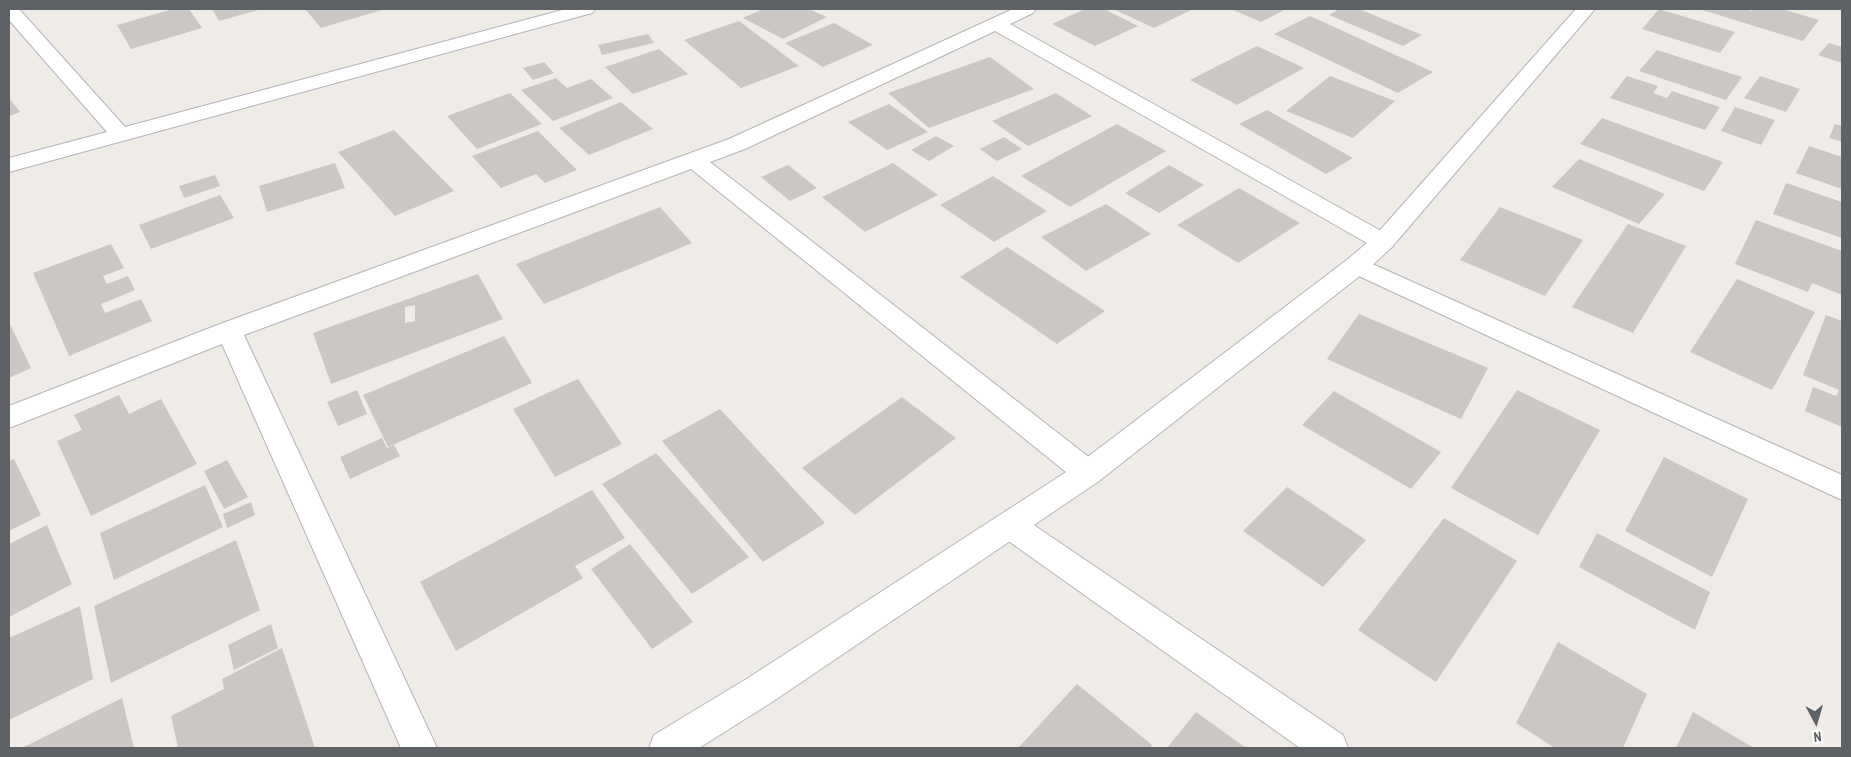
<!DOCTYPE html>
<style>
body{margin:0}
#map{position:relative;width:1851px;height:757px;overflow:hidden;background:#efece7;font-family:"PT Sans Narrow",sans-serif}
canvas{display:block}
.frame{position:absolute;inset:0;border:10px solid #5e6266;pointer-events:none}
.north{position:absolute;left:1791px;top:697px;width:50px;height:50px;-webkit-text-stroke:4px #fff;paint-order:stroke;rotate:174deg;font-size:14px;font-weight:700;line-height:20px;text-align:center;color:#5e6266}
.north::after{content:'';display:block;margin:auto;width:18px;height:22px;background:#5e6266;clip-path:polygon(50% 0,100% 100%,50% 72%,0 100%)}
</style>
<div id="map">
<canvas width="1851" height="757"></canvas>
<div class="frame"></div>
<div class="north">N</div>
</div>
<script>
const c = document.querySelector('canvas').getContext('2d');
c.lineJoin = 'round';
function fill(path, color) { c.fillStyle = color; c.fill(path, 'evenodd'); }
const toPath = rows => new Path2D(rows.map(r => 'M' + r).join(''));
function strokePath(path, color, width, dash) { c.strokeStyle = color; c.lineWidth = width; c.lineCap = dash ? 'butt' : 'round'; c.setLineDash(dash || []); c.stroke(path); }
fill(toPath([
 [173,9,189,9,202,28,131,49,117,25],
 [212,9,262,9,219,21],
 [305,9,385,9,321,28],
 [763,9,809,9,827,17,783,39,743,18],
 [1085,9,1104,9,1138,26,1095,46,1052,24],
 [1113,9,1193,9,1154,28],
 [1231,9,1286,9,1261,22],
 [1339,9,1359,9,1422,35,1403,46,1329,15],
 [1659,9,1735,32,1720,53,1642,29],
 [1699,9,1746,9,1752,11,1754,9,1782,9,1819,20,1803,41],
 [1310,16,1433,72,1398,93,1274,34],
 [739,21,799,66,741,88,684,40],
 [834,23,873,45,823,67,785,43],
 [648,34,654,43,602,55,598,45],
 [1829,43,1842,47,1842,63,1818,55],
 [1257,46,1304,68,1237,105,1190,80],
 [659,49,688,74,633,94,605,67],
 [1657,50,1742,77,1726,100,1639,71],
 [990,57,1034,89,929,128,888,93],
 [544,62,554,73,533,80,523,68],
 [1330,76,1395,101,1353,138,1286,111],
 [1627,76,1658,86,1653,93,1667,98,1672,91,1720,107,1705,130,1610,98],
 [1760,76,1800,89,1786,112,1744,98],
 [556,78,567,88,591,79,613,98,553,121,521,90],
 [510,93,542,124,477,149,447,116],
 [1056,93,1092,116,1028,146,992,121],
 [9,98,20,112,9,116],
 [621,102,653,129,589,155,559,128],
 [889,104,928,132,887,150,848,122],
 [1735,107,1775,120,1761,145,1721,131],
 [1267,110,1353,158,1326,174,1239,124],
 [1602,118,1723,162,1704,191,1580,144],
 [1117,124,1166,151,1070,207,1021,176],
 [1835,124,1842,126,1842,142,1829,138],
 [394,130,454,191,395,216,338,152],
 [538,131,577,170,545,183,536,174,501,188,472,156],
 [936,136,954,146,929,161,911,150],
 [1004,137,1022,149,997,161,980,149],
 [1809,146,1842,157,1842,189,1796,173],
 [1579,159,1665,194,1639,224,1552,187],
 [335,163,345,188,267,212,259,186],
 [893,163,938,195,865,232,822,197],
 [788,165,817,188,790,201,761,177],
 [1169,165,1204,185,1159,213,1125,193],
 [215,175,220,186,184,198,179,186],
 [993,176,1047,211,994,242,940,205],
 [1786,183,1842,202,1842,238,1773,214],
 [1239,188,1300,223,1238,263,1177,225],
 [220,195,234,218,151,249,139,225],
 [1106,204,1151,234,1086,271,1041,237],
 [660,207,692,243,544,304,516,264],
 [1500,207,1583,240,1545,296,1460,260],
 [1756,220,1842,251,1842,295,1812,283,1808,292,1735,264],
 [1628,224,1686,246,1633,333,1572,307],
 [111,244,124,268,103,276,107,284,128,276,135,290,101,304,105,313,141,299,152,321,69,356,33,273],
 [1007,247,1105,311,1057,344,960,277],
 [478,274,503,319,331,384,313,333],
 [415,305,415,321,405,323,405,307],
 [1737,279,1815,312,1772,390,1690,352],
 [1359,314,1488,368,1461,419,1327,359],
 [1826,315,1842,321,1842,427,1805,411,1813,387,1836,396,1839,390,1803,375],
 [9,322,31,368,9,378],
 [504,336,532,383,388,447,363,395],
 [578,379,622,444,555,477,513,409],
 [357,390,367,414,338,426,327,402],
 [1517,390,1600,430,1538,535,1451,488],
 [1334,391,1441,452,1411,489,1302,425],
 [119,395,129,414,161,399,197,464,91,516,57,441,82,430,74,415],
 [902,397,956,438,855,515,802,468],
 [720,409,825,523,763,562,662,441],
 [382,438,387,448,394,445,400,456,350,479,340,457],
 [656,453,749,557,692,594,602,484],
 [1664,457,1748,499,1712,577,1625,531],
 [14,459,41,515,9,531,9,461],
 [227,460,248,497,224,509,204,471],
 [205,485,223,527,114,580,100,533],
 [1287,487,1366,540,1323,587,1243,531],
 [592,490,625,538,575,566,583,578,456,651,420,582],
 [251,502,255,515,227,528,223,514],
 [1444,518,1517,561,1436,682,1358,630],
 [47,525,72,584,9,617,9,544],
 [1597,533,1710,592,1695,630,1579,567],
 [236,540,260,610,111,683,94,606],
 [630,544,693,622,652,649,591,569],
 [80,606,93,679,9,720,9,638],
 [271,624,278,648,234,670,228,645],
 [1558,642,1647,694,1623,748,1555,748,1516,723],
 [282,648,315,748,178,748,171,716,224,689,222,679],
 [1077,684,1152,745,1150,748,1018,748],
 [122,698,134,748,22,748],
 [1196,712,1246,748,1167,748],
 [1693,712,1754,748,1676,748]
]), '#cbc7c4');
const street = toPath([
 [9,9,19,9,125,127,566,9,595,9,592,13,9,172,9,158,107,132,9,20,9,9],
 [1013,9,1036,9,1033,13,1010,24,1392,237,1395,242,1392,247,1383,250,1374,247,995,31,745,149,710,162,1099,465,1103,473,1099,481,1088,485,1077,481,691,169,244,335,437,748,401,748,222,344,9,428,9,406,220,324,729,139,1013,9],
 [1357,257,1842,475,1842,500,1348,271,1345,265,1348,259,1357,257],
 [1011,513,1022,517,1343,735,1348,748,1300,748,1000,535,995,526,1000,517,1011,513]
]);
const secondary = toPath([
 [1576,9,1595,9,1392,247,1366,271,1099,481,772,702,699,748,649,748,654,735,748,678,1077,465,1348,259,1374,237,1576,9]
]);
strokePath(street, '#b2b4b8', 2);
strokePath(secondary, '#b3b6ba', 2);
fill(street, '#fff');
fill(secondary, '#fff');
</script>
